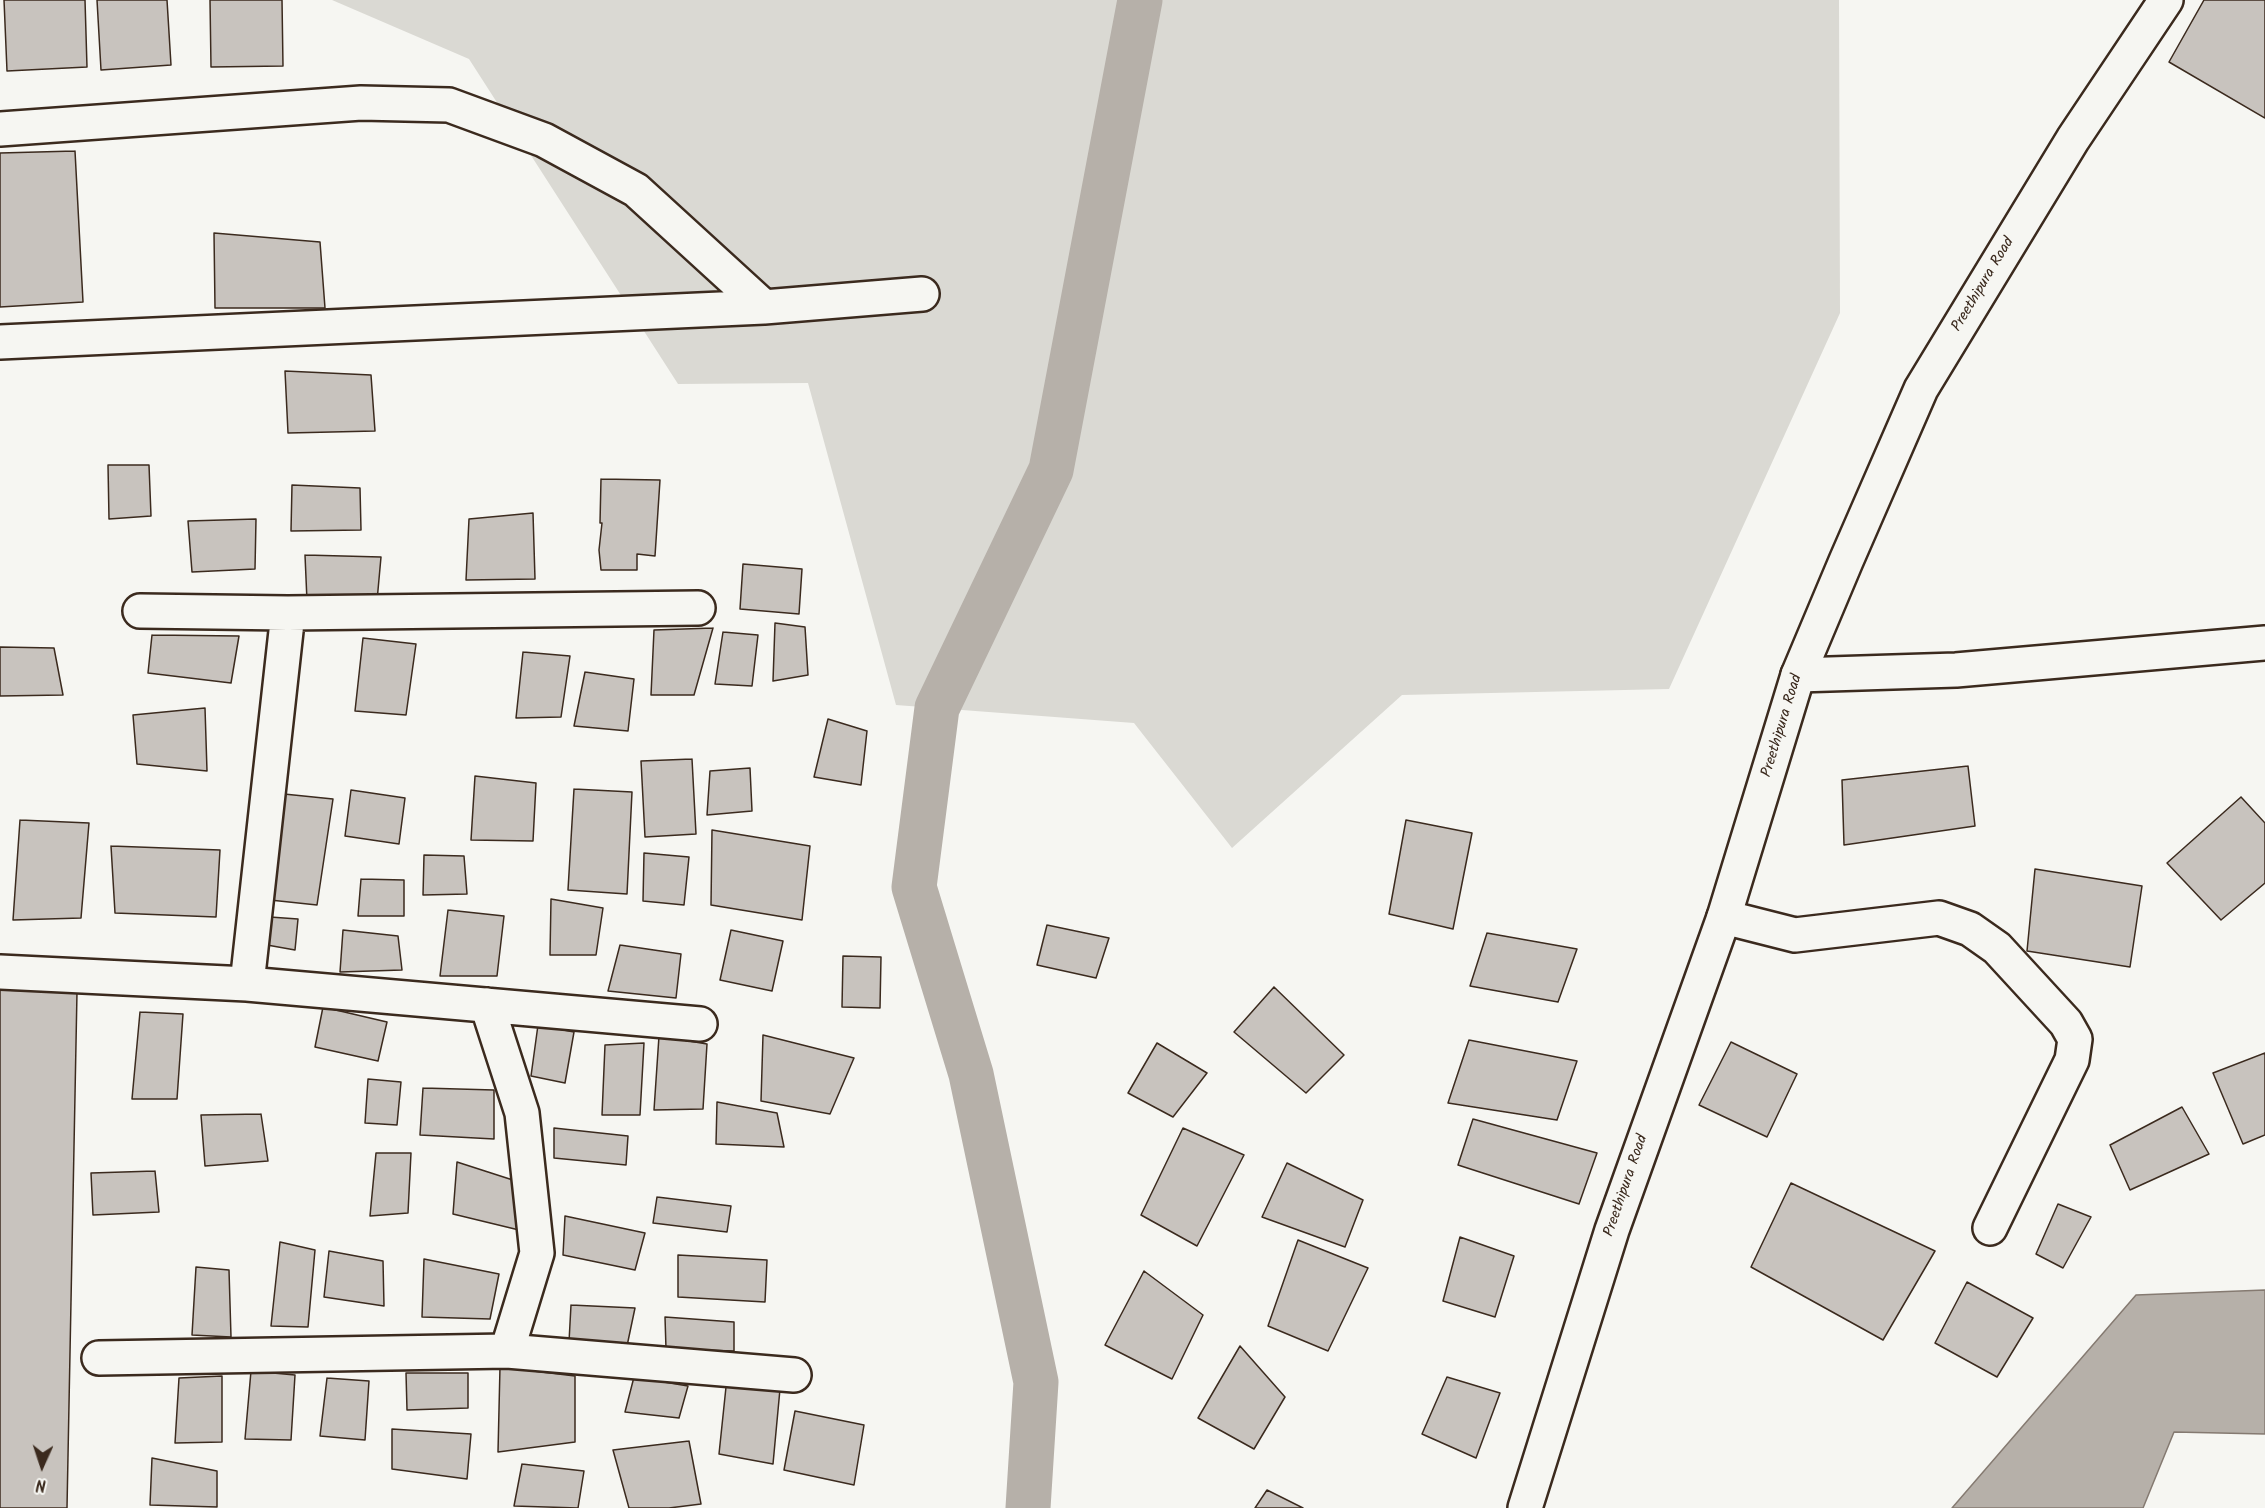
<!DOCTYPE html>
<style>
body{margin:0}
#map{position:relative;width:2265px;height:1508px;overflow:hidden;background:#f6f6f2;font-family:Kalam,sans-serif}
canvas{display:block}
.north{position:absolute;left:12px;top:1436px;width:60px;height:60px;-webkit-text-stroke:4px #f6f6f2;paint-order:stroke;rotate:183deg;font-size:16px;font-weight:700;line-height:24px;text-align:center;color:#3b2a1e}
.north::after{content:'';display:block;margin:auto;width:21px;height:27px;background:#3b2a1e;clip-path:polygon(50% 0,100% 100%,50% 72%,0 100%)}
</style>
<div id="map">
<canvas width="2265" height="1508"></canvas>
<div class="north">N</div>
</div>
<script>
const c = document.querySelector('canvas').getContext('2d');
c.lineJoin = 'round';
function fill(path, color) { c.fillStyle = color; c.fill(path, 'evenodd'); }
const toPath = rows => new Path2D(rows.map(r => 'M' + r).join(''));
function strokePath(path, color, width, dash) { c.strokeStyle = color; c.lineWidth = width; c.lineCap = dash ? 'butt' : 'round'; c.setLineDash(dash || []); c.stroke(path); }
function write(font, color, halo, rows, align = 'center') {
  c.font = font + ' Kalam,sans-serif'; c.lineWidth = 4.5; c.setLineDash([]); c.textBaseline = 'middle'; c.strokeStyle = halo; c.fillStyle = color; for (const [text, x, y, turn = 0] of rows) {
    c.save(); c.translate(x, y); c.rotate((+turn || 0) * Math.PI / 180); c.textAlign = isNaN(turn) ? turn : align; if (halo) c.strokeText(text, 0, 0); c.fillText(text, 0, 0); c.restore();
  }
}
fill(toPath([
 [332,0,1839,0,1840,313,1669,689,1402,695,1232,848,1134,723,896,705,808,383,678,384,469,59]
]), '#dad9d3');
const water = toPath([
 [2265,1290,2265,1434,2174,1432,2143,1508,1952,1508,2136,1295,2265,1290]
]);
fill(water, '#b6b0a9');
strokePath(water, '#857a71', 1.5);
strokePath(toPath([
 [1028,1508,1036,1382,971,1074,914,887,937,708,1051,470,1140,0]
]), '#b6b0a9', 45);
const building = toPath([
 [4,0,85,0,87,67,7,71,4,0],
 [97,0,167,0,171,65,101,70,97,0],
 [210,0,282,0,283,66,211,67,210,0],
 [2204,0,2265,0,2265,118,2169,62,2204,0],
 [75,151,83,302,0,307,0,153,75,151],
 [214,233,320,242,325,308,215,308,214,233],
 [285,371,371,375,375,431,288,433,285,371],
 [108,465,149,465,151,516,109,519,108,465],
 [601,479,660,480,655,556,637,554,637,570,601,570,599,550,602,523,600,523,601,479],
 [292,485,360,488,361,530,291,531,292,485],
 [533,513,535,579,466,580,469,519,533,513],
 [256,519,255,569,192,572,188,521,256,519],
 [305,555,381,557,377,601,307,601,305,555],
 [743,564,802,569,799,614,740,609,743,564],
 [775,623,805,627,808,675,773,681,775,623],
 [713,628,694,695,651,695,654,630,713,628],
 [723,632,758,635,752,686,715,684,723,632],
 [152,635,239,636,231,683,148,673,152,635],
 [363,638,416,644,406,715,355,711,363,638],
 [0,647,54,648,63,695,0,696,0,647],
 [523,652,570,656,561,717,516,718,523,652],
 [585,672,634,679,628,731,574,726,585,672],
 [205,708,207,771,137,764,133,715,205,708],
 [828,719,867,731,861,785,814,777,828,719],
 [692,759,696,834,645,837,641,761,692,759],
 [1968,766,1975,826,1844,845,1842,780,1968,766],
 [750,768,752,811,707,815,710,771,750,768],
 [475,776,536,783,533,841,471,840,475,776],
 [574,789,632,792,627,894,568,890,574,789],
 [351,790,405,798,399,844,345,836,351,790],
 [284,794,333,799,317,905,270,900,284,794],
 [2241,797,2265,823,2265,883,2221,920,2167,863,2241,797],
 [20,820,89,823,81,918,13,920,20,820],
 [1406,820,1472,833,1453,929,1389,914,1406,820],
 [712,830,810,846,802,920,711,905,712,830],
 [111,846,220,850,216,917,115,913,111,846],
 [644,853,689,857,684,905,643,901,644,853],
 [424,855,464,856,467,894,423,895,424,855],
 [2035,869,2142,886,2130,967,2027,951,2035,869],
 [361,879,404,880,404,916,358,916,361,879],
 [551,899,603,908,596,955,550,955,551,899],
 [448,910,504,916,497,976,440,976,448,910],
 [270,917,298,919,295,950,267,945,270,917],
 [1047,925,1109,938,1096,978,1037,965,1047,925],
 [343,930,398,936,402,970,340,972,343,930],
 [731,930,783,941,772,991,720,980,731,930],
 [1487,933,1577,949,1558,1002,1470,986,1487,933],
 [620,945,681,954,676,998,608,991,620,945],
 [843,956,881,957,880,1008,842,1007,843,956],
 [1274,987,1344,1055,1306,1093,1234,1032,1274,987],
 [0,990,77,992,67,1508,0,1508,0,990],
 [323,1007,387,1022,378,1061,315,1047,323,1007],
 [140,1012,183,1014,177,1099,132,1099,140,1012],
 [538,1025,574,1032,565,1083,531,1076,538,1025],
 [763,1035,854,1058,830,1114,761,1101,763,1035],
 [659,1036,707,1044,703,1109,654,1110,659,1036],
 [1469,1040,1577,1061,1557,1120,1448,1103,1469,1040],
 [1731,1042,1797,1074,1767,1137,1699,1105,1731,1042],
 [644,1043,640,1115,602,1115,605,1045,644,1043],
 [1157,1043,1207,1073,1173,1117,1128,1093,1157,1043],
 [2265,1053,2265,1135,2243,1144,2213,1073,2265,1053],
 [368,1079,401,1082,397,1125,365,1123,368,1079],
 [423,1088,494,1090,494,1139,420,1135,423,1088],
 [717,1102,777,1113,784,1147,716,1144,717,1102],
 [2182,1107,2209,1154,2130,1190,2110,1145,2182,1107],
 [261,1114,268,1161,205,1166,201,1115,261,1114],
 [1473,1119,1597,1153,1579,1204,1458,1165,1473,1119],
 [554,1128,628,1136,626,1165,554,1158,554,1128],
 [1183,1128,1244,1155,1197,1246,1141,1215,1183,1128],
 [376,1153,411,1153,408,1213,370,1216,376,1153],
 [457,1162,519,1182,519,1230,453,1214,457,1162],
 [1287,1163,1363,1200,1345,1247,1262,1217,1287,1163],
 [155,1171,159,1212,93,1215,91,1173,155,1171],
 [1791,1183,1935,1251,1883,1340,1751,1267,1791,1183],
 [657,1197,731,1206,727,1232,653,1223,657,1197],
 [2058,1204,2091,1217,2063,1268,2036,1254,2058,1204],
 [565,1216,645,1233,635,1270,563,1255,565,1216],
 [1460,1237,1514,1256,1495,1317,1443,1301,1460,1237],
 [1298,1240,1368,1268,1328,1351,1268,1326,1298,1240],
 [280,1242,315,1250,308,1327,271,1326,280,1242],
 [329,1251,383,1261,384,1306,324,1297,329,1251],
 [678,1255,767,1260,765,1302,678,1297,678,1255],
 [424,1259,499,1274,490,1319,422,1317,424,1259],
 [196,1267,229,1270,231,1337,192,1335,196,1267],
 [1144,1271,1203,1315,1172,1379,1105,1345,1144,1271],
 [1967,1282,2033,1318,1997,1377,1935,1343,1967,1282],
 [571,1305,635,1308,627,1346,569,1342,571,1305],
 [665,1317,734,1322,734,1351,666,1349,665,1317],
 [1240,1346,1285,1397,1254,1449,1198,1418,1240,1346],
 [500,1367,575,1376,575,1442,498,1452,500,1367],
 [251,1371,295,1375,291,1440,245,1439,251,1371],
 [406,1373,468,1373,468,1408,407,1410,406,1373],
 [222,1376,222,1442,175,1443,179,1378,222,1376],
 [634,1377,688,1386,679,1418,625,1412,634,1377],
 [1447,1377,1500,1393,1476,1458,1422,1434,1447,1377],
 [327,1378,369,1381,365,1440,320,1436,327,1378],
 [726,1387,780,1389,773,1464,719,1454,726,1387],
 [795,1411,864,1425,854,1485,784,1470,795,1411],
 [392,1429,471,1434,467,1479,392,1469,392,1429],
 [689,1441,701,1504,669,1508,629,1508,613,1450,689,1441],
 [152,1458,217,1471,217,1507,150,1505,152,1458],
 [522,1464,584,1471,578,1508,514,1506,522,1464],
 [1267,1490,1303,1508,1255,1508,1267,1490]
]);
fill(building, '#c8c3be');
strokePath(building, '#3b2a1e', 1.5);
const street = toPath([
 [0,129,361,103,449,105,544,140,636,190,764,307],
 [0,342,764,307,922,294],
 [140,611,288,613,698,608],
 [1798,675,1956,670,2265,643],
 [1724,917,1795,935,1939,918,1970,929,1997,948,2066,1023,2075,1039,2072,1060,1990,1228],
 [0,972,247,984,700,1024],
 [247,984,288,613],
 [507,1351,794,1375],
 [99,1358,507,1351,537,1253,522,1113,487,1005]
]);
const secondary = toPath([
 [1525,1508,1612,1230,1724,917,1798,675,1846,561,1921,389,2073,139,2166,0]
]);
strokePath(street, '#3b2a1e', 38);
strokePath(secondary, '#3b2a1e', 38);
strokePath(street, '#f6f6f2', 33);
strokePath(secondary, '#f6f6f2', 33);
write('15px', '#3b2a1e', '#f6f6f2', [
 ["Preethipura Road",1984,285,-59],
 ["Preethipura Road",1783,726,-73],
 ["Preethipura Road",1627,1186,-71]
]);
</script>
